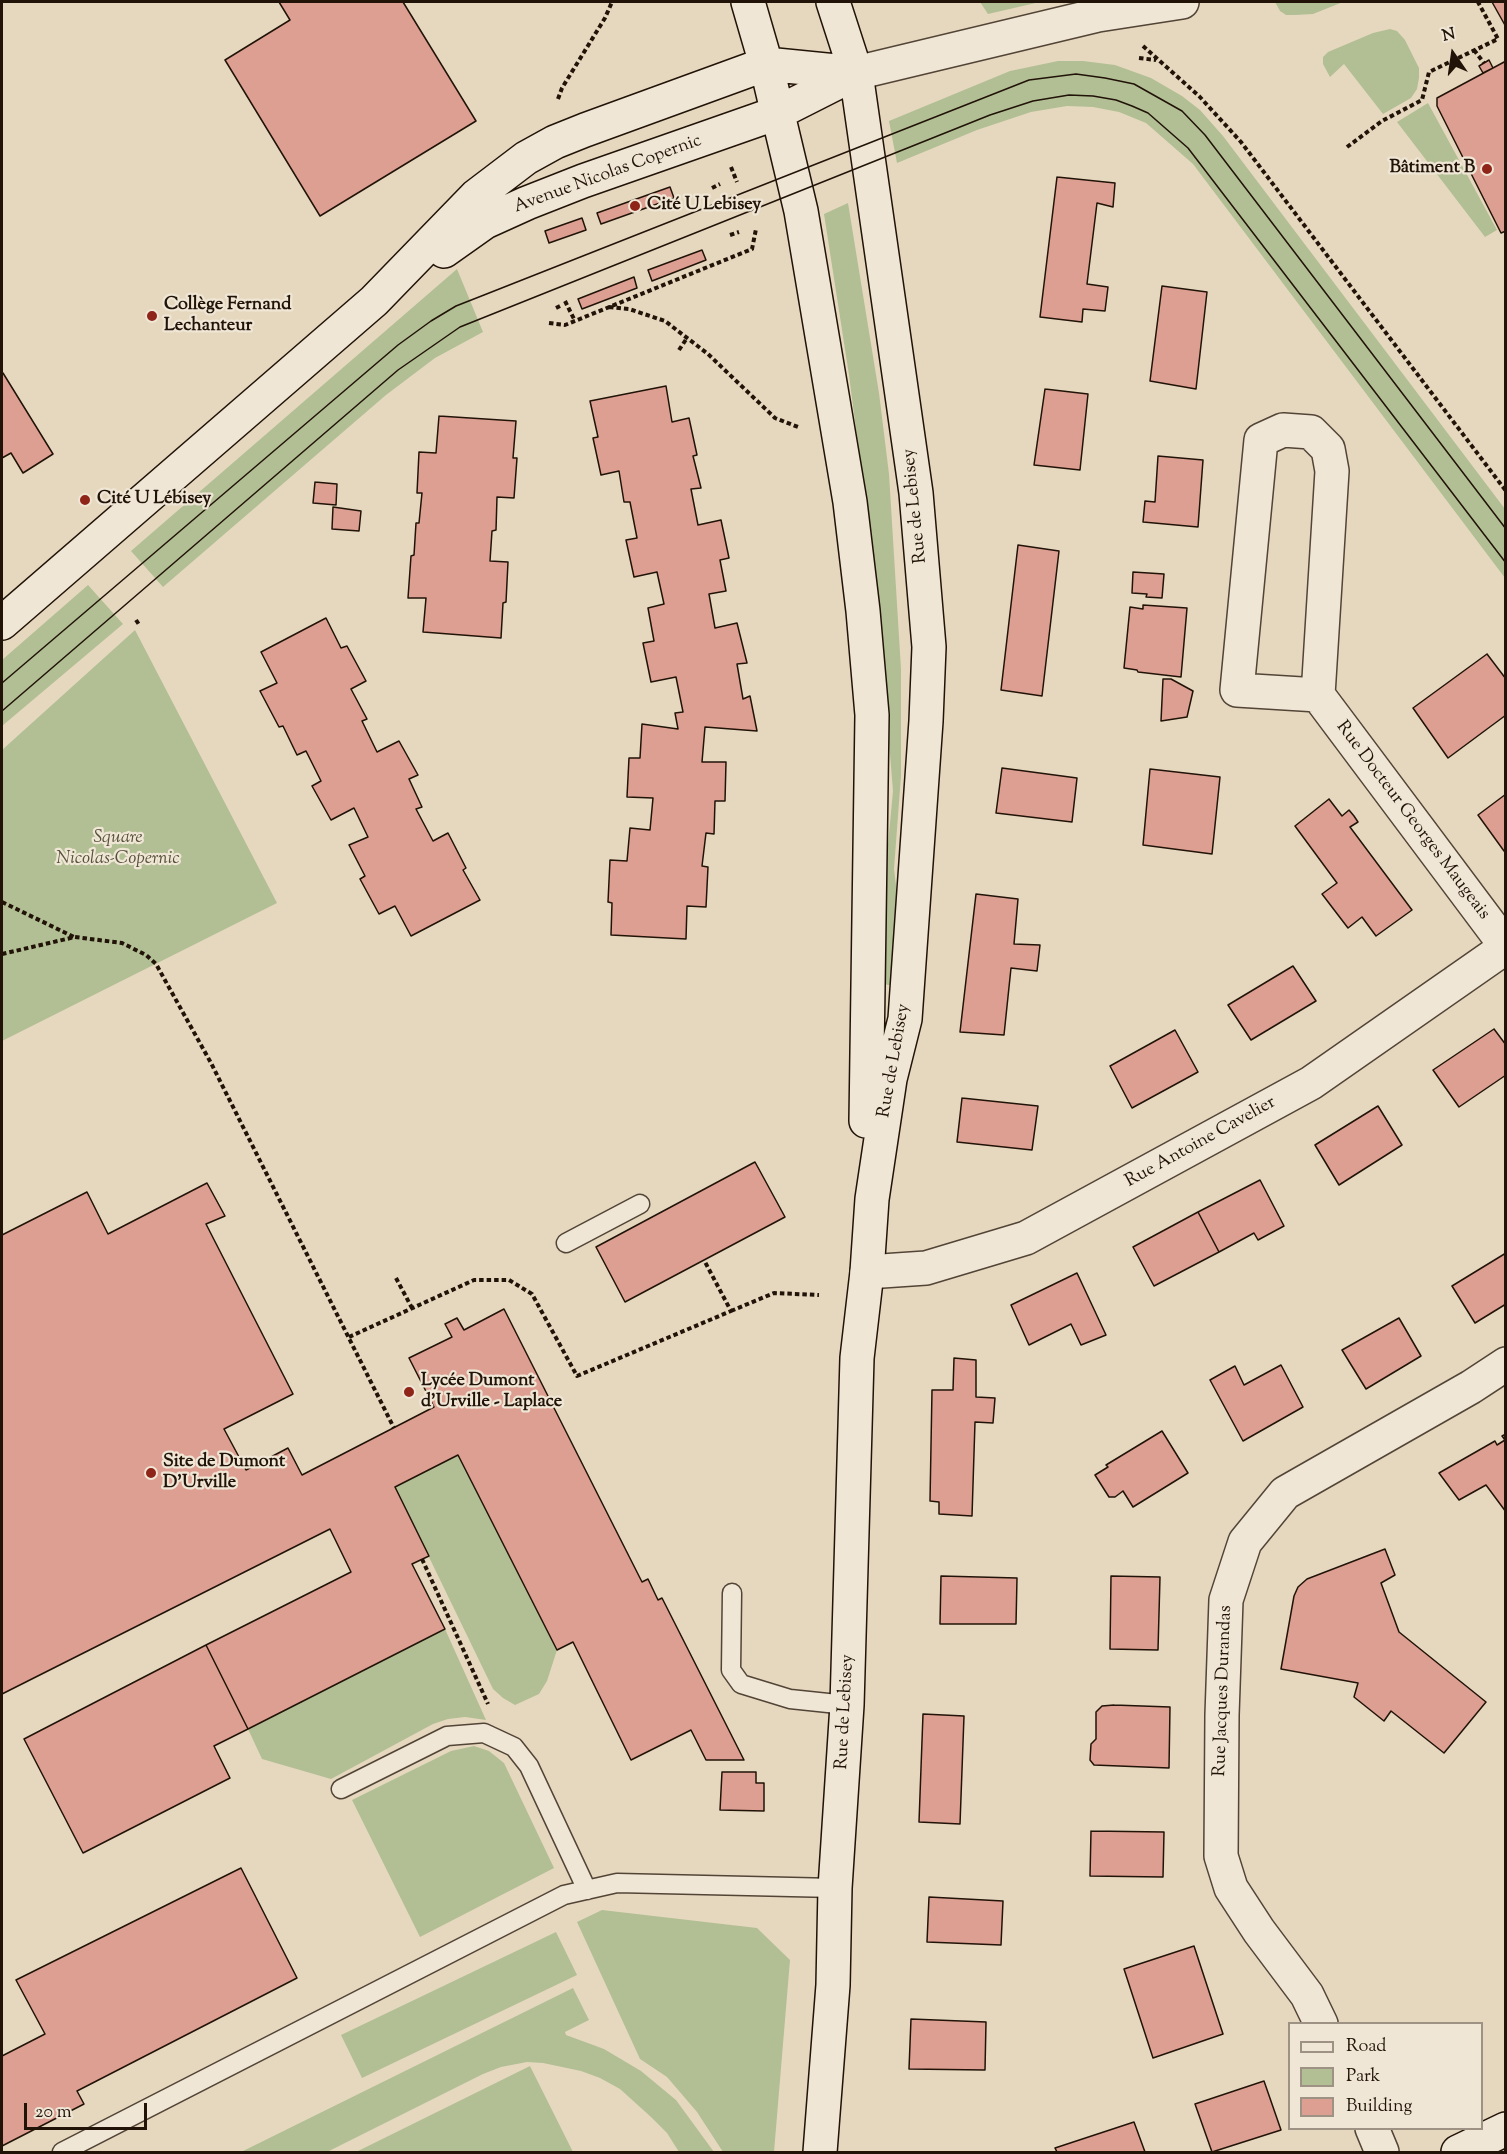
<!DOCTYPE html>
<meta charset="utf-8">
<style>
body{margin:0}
#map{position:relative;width:1507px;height:2154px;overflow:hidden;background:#e6d8be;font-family:"Sorts Mill Goudy",serif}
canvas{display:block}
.frame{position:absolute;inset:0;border:3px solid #211308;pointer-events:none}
.legend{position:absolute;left:1288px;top:2022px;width:195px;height:108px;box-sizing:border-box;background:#efe6d5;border:2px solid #9d9283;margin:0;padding:8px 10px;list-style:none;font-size:18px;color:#211308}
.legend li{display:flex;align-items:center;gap:12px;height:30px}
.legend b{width:30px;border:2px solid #9d9283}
.north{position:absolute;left:1423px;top:24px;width:60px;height:60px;-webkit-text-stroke:4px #efe6d5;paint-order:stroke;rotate:347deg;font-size:16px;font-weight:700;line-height:24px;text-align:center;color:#211308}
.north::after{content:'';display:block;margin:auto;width:21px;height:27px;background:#211308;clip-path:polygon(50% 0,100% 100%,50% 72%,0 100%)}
.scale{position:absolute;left:24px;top:2103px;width:123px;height:27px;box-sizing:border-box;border:3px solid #211308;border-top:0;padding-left:8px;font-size:18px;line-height:21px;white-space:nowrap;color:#211308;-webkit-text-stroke:4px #efe6d5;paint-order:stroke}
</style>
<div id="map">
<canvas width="1507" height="2154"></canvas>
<div class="frame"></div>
<ul class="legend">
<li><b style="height:8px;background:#efe6d5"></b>Road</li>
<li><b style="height:16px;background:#b2bf94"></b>Park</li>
<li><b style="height:16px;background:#dd9f91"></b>Building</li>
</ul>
<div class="north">N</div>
<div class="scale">20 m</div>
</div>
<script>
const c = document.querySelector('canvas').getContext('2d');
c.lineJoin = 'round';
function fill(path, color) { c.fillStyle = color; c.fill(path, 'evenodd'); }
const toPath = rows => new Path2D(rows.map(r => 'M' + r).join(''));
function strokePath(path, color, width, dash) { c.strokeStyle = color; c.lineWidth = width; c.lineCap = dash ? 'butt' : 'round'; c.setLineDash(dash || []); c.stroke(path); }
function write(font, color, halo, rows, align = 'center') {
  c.font = font + ' "Sorts Mill Goudy",serif'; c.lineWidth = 4.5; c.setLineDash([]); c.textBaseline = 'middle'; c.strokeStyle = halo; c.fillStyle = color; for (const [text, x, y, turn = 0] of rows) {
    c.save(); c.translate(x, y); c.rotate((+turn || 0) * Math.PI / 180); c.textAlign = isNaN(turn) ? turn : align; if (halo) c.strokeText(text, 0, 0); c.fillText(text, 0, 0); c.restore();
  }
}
fill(toPath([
 [980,2,1040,2,988,14],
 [1275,2,1343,2,1313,14,1295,15,1286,15,1280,11],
 [1390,29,1397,31,1405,40,1419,68,1419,78,1417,89,1411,98,1383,114,1344,64,1330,77,1323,64,1323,57,1328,52,1373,33],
 [1058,61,1083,61,1115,65,1151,78,1182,96,1200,110,1223,136,1505,509,1505,578,1193,164,1146,123,1119,112,1093,107,1067,106,1031,112,977,130,897,163,889,121,1010,71],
 [1428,103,1497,230,1485,237,1397,122],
 [848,203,879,393,889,474,901,669,901,776,894,869,902,936,896,986,875,983,893,791,884,681,862,476,849,375,824,214],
 [457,269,483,332,435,358,386,395,163,587,131,551],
 [88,585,123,624,2,726,2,660],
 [135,630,277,903,2,1041,2,750],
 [458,1455,557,1650,547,1681,539,1694,515,1705,503,1698,493,1689,395,1487],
 [445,1629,486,1720,465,1717,448,1719,433,1724,331,1779,262,1759,248,1729],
 [474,1746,489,1751,504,1763,554,1868,420,1937,352,1800,451,1751],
 [602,1910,757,1928,790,1960,774,2152,723,2152,697,2112,667,2077,640,2059,577,1922],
 [556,1932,577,1975,362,2078,341,2035],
 [573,1988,589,2020,565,2032,566,2035,604,2049,641,2071,676,2100,714,2152,679,2152,667,2133,651,2117,620,2089,600,2078,581,2071,543,2063,527,2062,501,2067,483,2074,327,2152,241,2152],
 [530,2066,573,2152,356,2152]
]), '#b2bf94');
const building = toPath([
 [279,2,403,2,476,121,320,216,225,60,290,20,279,2],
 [1492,2,1506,2,1506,27,1492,2],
 [1489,60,1493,68,1483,73,1479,66,1489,60],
 [1506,61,1506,231,1501,233,1437,106,1437,98,1506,61],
 [1057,177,1115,183,1113,207,1097,203,1087,284,1108,287,1105,311,1083,309,1082,322,1040,317,1057,177],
 [670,187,674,198,601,224,597,213,670,187],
 [582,218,586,230,549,243,545,231,582,218],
 [702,250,706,260,652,281,648,270,702,250],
 [634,277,637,288,582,309,578,299,634,277],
 [1162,286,1207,292,1196,389,1150,381,1162,286],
 [3,373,53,454,23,473,11,453,2,458,2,374,3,373],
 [666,386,672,422,689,418,697,455,693,456,701,488,691,489,698,525,721,520,729,558,720,560,726,591,709,594,715,628,737,623,747,663,737,664,743,699,750,696,757,731,705,727,702,762,726,762,725,801,715,801,714,834,706,833,702,866,708,867,706,907,687,906,686,939,611,935,612,903,608,902,610,860,627,861,630,828,650,830,653,798,627,797,629,758,640,758,642,724,678,729,675,713,683,712,676,677,651,682,643,643,654,641,648,608,664,604,657,572,634,577,626,540,637,538,630,502,624,502,619,471,601,475,593,438,598,437,590,401,666,386],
 [1045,389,1088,394,1080,470,1034,465,1045,389],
 [439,416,516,421,513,458,517,458,514,498,497,497,496,530,492,531,490,561,508,562,506,602,503,603,501,638,423,632,426,598,408,598,411,556,414,555,416,523,419,523,422,493,417,493,419,452,436,453,439,416],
 [1158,456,1203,460,1198,527,1143,522,1145,501,1155,502,1158,456],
 [315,482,337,484,336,505,313,503,315,482],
 [333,507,361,511,359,531,332,529,333,507],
 [1018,545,1059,551,1042,696,1001,690,1018,545],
 [1133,572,1164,574,1162,598,1146,597,1147,594,1132,593,1133,572],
 [1143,605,1187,608,1181,677,1138,672,1137,670,1124,668,1130,607,1143,609,1143,605],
 [326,618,341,648,347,646,366,681,351,689,367,719,362,721,377,752,399,741,418,775,409,779,422,807,416,809,433,841,448,833,466,868,463,870,480,900,411,936,395,906,379,914,360,879,365,876,349,845,368,837,354,808,331,820,312,786,321,781,306,751,297,755,283,726,279,727,260,691,277,683,261,652,326,618],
 [1487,654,1506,679,1506,715,1448,758,1413,708,1487,654],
 [1163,679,1171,679,1193,691,1187,717,1161,721,1163,679],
 [1002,768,1077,778,1072,822,996,813,1002,768],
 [1150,769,1220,777,1212,854,1143,845,1150,769],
 [1506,794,1506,850,1504,851,1478,815,1506,794],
 [1329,799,1342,816,1349,810,1354,816,1358,822,1350,827,1412,910,1376,936,1362,917,1348,928,1322,894,1337,883,1295,826,1329,799],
 [976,894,1018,899,1014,944,1040,945,1037,971,1011,968,1004,1035,960,1032,976,894],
 [1293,966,1316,1001,1251,1040,1228,1005,1293,966],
 [1494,1029,1506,1045,1506,1075,1459,1107,1433,1070,1494,1029],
 [1175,1030,1198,1072,1132,1108,1110,1066,1175,1030],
 [962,1098,1038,1106,1032,1150,957,1142,962,1098],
 [1378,1106,1402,1145,1339,1185,1315,1145,1378,1106],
 [755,1162,785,1217,625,1302,596,1247,755,1162],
 [1260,1180,1284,1226,1258,1240,1254,1233,1219,1252,1198,1212,1260,1180],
 [207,1183,225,1216,206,1224,293,1394,224,1429,246,1470,288,1448,302,1475,434,1407,409,1358,452,1337,445,1324,457,1318,464,1330,504,1309,642,1582,648,1579,658,1600,662,1598,744,1760,706,1760,691,1730,631,1760,573,1642,557,1650,458,1455,395,1487,429,1556,412,1564,445,1629,248,1729,206,1645,351,1572,330,1529,2,1694,2,1235,87,1192,108,1234,207,1183],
 [1198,1212,1219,1252,1154,1286,1133,1247,1198,1212],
 [1506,1253,1506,1304,1475,1323,1452,1286,1506,1253],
 [1077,1273,1106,1335,1081,1345,1071,1324,1029,1345,1011,1305,1077,1273],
 [1399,1318,1421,1356,1366,1389,1342,1350,1399,1318],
 [954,1358,976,1360,976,1397,995,1398,993,1423,975,1422,972,1516,939,1514,939,1502,930,1501,932,1390,953,1390,954,1358],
 [1281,1365,1303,1407,1243,1441,1210,1380,1235,1366,1244,1385,1281,1365],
 [1162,1431,1188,1473,1133,1507,1123,1491,1115,1497,1109,1497,1095,1475,1108,1467,1106,1465,1162,1431],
 [1506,1434,1506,1512,1486,1485,1459,1500,1439,1473,1495,1441,1497,1445,1505,1440,1502,1436,1506,1434],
 [1385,1549,1395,1575,1381,1583,1399,1632,1486,1702,1444,1753,1391,1711,1384,1721,1354,1697,1358,1683,1281,1669,1294,1596,1298,1587,1307,1579,1385,1549],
 [941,1576,1017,1578,1016,1624,940,1624,941,1576],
 [1111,1576,1160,1577,1158,1650,1110,1649,1111,1576],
 [206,1645,248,1729,214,1746,230,1778,83,1853,24,1739,206,1645],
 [1114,1705,1170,1707,1169,1768,1094,1765,1090,1760,1091,1744,1096,1739,1096,1712,1102,1706,1114,1705],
 [923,1714,964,1716,960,1824,919,1822,923,1714],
 [722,1772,756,1772,756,1783,764,1783,764,1811,720,1810,722,1772],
 [1091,1831,1164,1832,1163,1877,1090,1876,1091,1831],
 [241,1868,297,1978,77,2091,84,2104,2,2146,2,2056,45,2034,16,1980,241,1868],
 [929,1897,1003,1901,1001,1945,927,1942,929,1897],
 [1194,1946,1223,2034,1153,2058,1124,1969,1194,1946],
 [911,2019,986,2022,985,2070,909,2069,911,2019],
 [1264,2081,1281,2130,1212,2152,1195,2104,1264,2081],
 [1134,2122,1145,2152,1057,2152,1055,2148,1134,2122]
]);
fill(building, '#dd9f91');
strokePath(building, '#211308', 1.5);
const lane = toPath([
 [566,1243,640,1204],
 [732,1593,731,1670,741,1684,790,1699,847,1705],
 [341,1789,447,1736,484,1733,514,1747,529,1766,587,1890],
 [62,2152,564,1895,617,1883,835,1888]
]);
const street = toPath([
 [856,73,1098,15,1182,2],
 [1318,695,1237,690,1261,440,1283,430,1311,432,1328,449,1332,471,1318,695,1506,946],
 [867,1272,926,1268,1026,1238,1311,1083,1506,947],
 [1321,2024,1307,1995,1259,1931,1231,1888,1221,1856,1222,1715,1226,1600,1245,1542,1285,1493,1471,1387,1506,1364],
 [1372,2128,1382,2152]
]);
const secondary = toPath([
 [748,2,766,64,801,211,850,502,863,611,872,715,866,1121],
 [444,251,485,222,527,203,583,181,777,113,856,73],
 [2,623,374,301,476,196,526,158,555,142,585,130,766,64,856,73],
 [820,2152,833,1985,835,1888,847,1705,857,1358,867,1272,872,1199,890,1079,905,1019,926,721,929,647,916,493,856,73,833,2],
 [1458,2152,1506,2129]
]);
strokePath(lane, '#524436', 21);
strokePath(street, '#524436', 36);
strokePath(secondary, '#211308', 36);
strokePath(toPath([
 [1143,46,1199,96,1241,142,1506,491],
 [1474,50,1484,63],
 [1139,58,1156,60],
 [558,99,562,88,605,18,612,2],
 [1347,147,1382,121,1422,100,1429,72,1498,39,1478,2],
 [731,167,737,182],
 [712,188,720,184],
 [730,235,739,232],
 [565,301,575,321],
 [609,307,629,309,665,321,708,354,775,418,798,427],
 [556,308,560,306],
 [549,323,565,325,752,249,756,229],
 [679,350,687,338],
 [136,620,140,626],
 [2,902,74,937],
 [2,954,75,937,122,943,146,955,156,964,211,1063,394,1428],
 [396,1278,412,1308],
 [731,1311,774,1293,819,1295],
 [349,1337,474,1280,509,1280,532,1294,577,1376,731,1311,704,1260],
 [422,1559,488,1704]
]), '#211308', 4, [4.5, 3]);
strokePath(lane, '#efe6d5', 18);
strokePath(street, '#efe6d5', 33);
strokePath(secondary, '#efe6d5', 33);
strokePath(toPath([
 [2,683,398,345,431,321,456,306,484,295,1029,80,1076,74,1105,78,1134,84,1182,111,1205,135,1506,529],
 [2,711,398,370,460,327,990,115,1033,101,1069,95,1093,96,1116,100,1132,106,1148,113,1188,148,1506,563]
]), '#211308', 1.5);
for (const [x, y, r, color] of [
 [1487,169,6,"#8f2418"],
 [635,206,6,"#8f2418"],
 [152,316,6,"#8f2418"],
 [85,500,6,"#8f2418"],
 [409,1392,6,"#8f2418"],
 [151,1473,6,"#8f2418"]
]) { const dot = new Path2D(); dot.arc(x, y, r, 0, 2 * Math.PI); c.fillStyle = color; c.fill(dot); strokePath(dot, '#efe6d5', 2); }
write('bold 18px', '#211308', '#efe6d5', [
 ["Bâtiment B",1475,169,"right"],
 ["Cité U Lebisey",647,206],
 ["Collège Fernand",164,306],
 ["Lechanteur",164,327],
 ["Cité U Lébisey",97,500],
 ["Lycée Dumont",421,1382],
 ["d'Urville - Laplace",421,1403],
 ["Site de Dumont",163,1463],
 ["D'Urville",163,1484]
], 'left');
write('18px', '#211308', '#efe6d5', [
 ["Avenue Nicolas Copernic",608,175,-20],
 ["Rue de Lebisey",916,506,-96],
 ["Rue Docteur Georges Maugeais",1412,821,53],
 ["Rue de Lebisey",895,1061,-80],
 ["Rue Antoine Cavelier",1201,1143,-29],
 ["Rue Jacques Durandas",1224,1691,-88],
 ["Rue de Lebisey",846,1712,-87]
]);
write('italic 18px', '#544f39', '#efe6d5', [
 ["Square",118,839],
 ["Nicolas-Copernic",118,860]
]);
</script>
